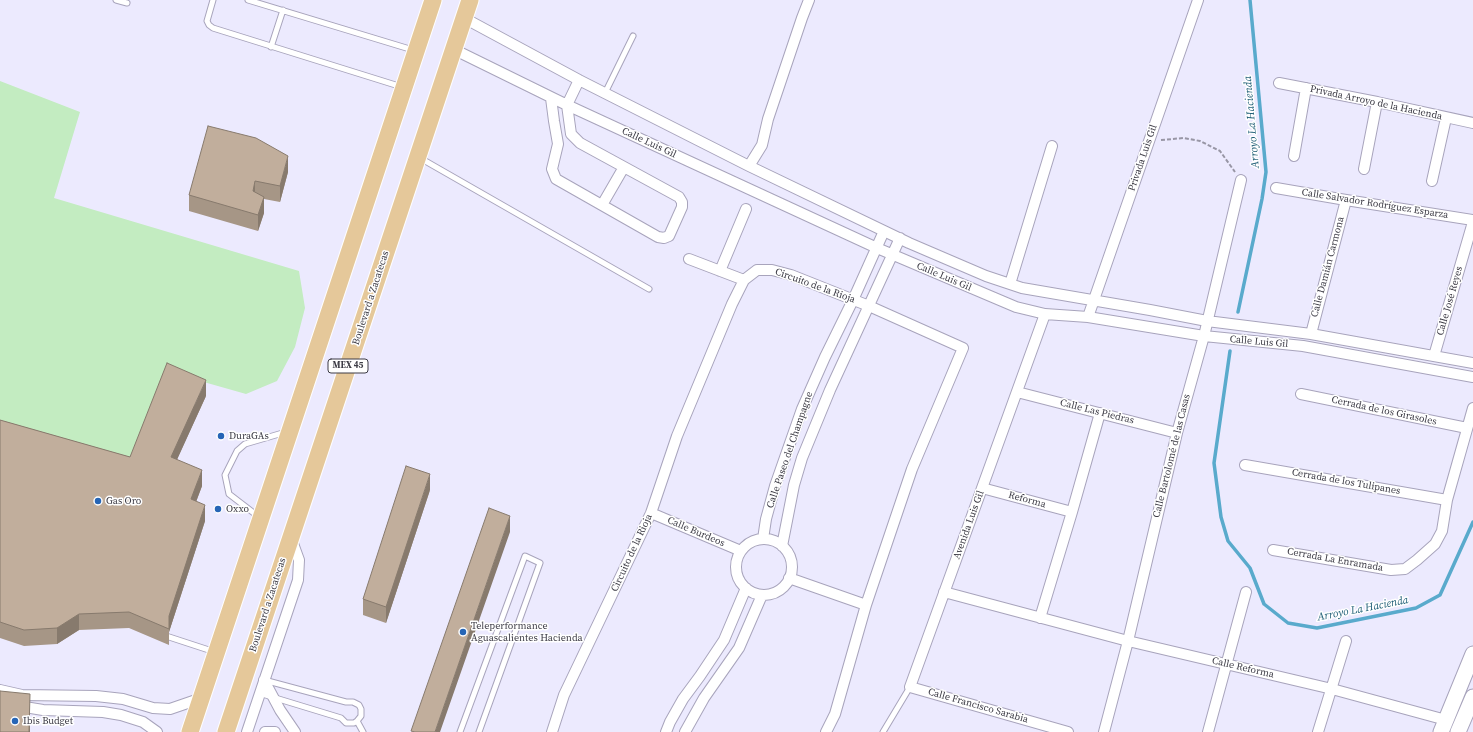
<!DOCTYPE html>
<meta charset="utf-8">
<style>
body{margin:0}
canvas{display:block;background:#eceafe}
</style>
<canvas width="1473" height="732"></canvas>
<script>
const c = document.querySelector('canvas').getContext('2d');
c.lineJoin = 'round';
function fill(path, color) { c.fillStyle = color; c.fill(path, 'evenodd'); }
const toPath = rows => new Path2D(rows.map(r => 'M' + r).join(''));
function strokePath(path, color, width, dash) { c.strokeStyle = color; c.lineWidth = width; c.lineCap = dash ? 'butt' : 'round'; c.setLineDash(dash || []); c.stroke(path); }
function write(font, color, halo, rows, align = 'center') {
  c.font = font + ' "Source Serif 4",serif'; c.lineWidth = 3; c.setLineDash([]); c.textBaseline = 'middle'; c.strokeStyle = halo; c.fillStyle = color; for (const [text, x, y, turn = 0] of rows) {
    c.save(); c.translate(x, y); c.rotate((+turn || 0) * Math.PI / 180); c.textAlign = isNaN(turn) ? turn : align; if (halo) c.strokeText(text, 0, 0); c.fillText(text, 0, 0); c.restore();
  }
}
fill(toPath([
 [0,81,80,112,54,198,299,271,305,308,295,347,277,381,246,394,165,371,132,467,0,427]
]), '#c3ecc1');
strokePath(toPath([
 [1238,312,1262,199,1266,172,1250,0],
 [1230,351,1214,463,1221,517,1228,541,1250,568,1264,604,1288,623,1317,628,1416,608,1440,595,1473,522]
]), '#59aacc', 3.5);
const service = toPath([
 [116,0,127,3],
 [213,0,207,21,209,25,213,28,402,87],
 [248,0,413,50],
 [271,47,283,10],
 [605,93,633,36],
 [420,158,649,289],
 [259,517,229,494,225,475,237,451,245,444,286,432],
 [163,635,215,652],
 [259,693,341,718,346,723,354,723,357,721,361,716,361,709,359,705,353,702,346,702,264,680],
 [357,721,363,732],
 [460,732,525,556,540,563,479,732],
 [883,732,910,687]
]);
const minor = toPath([
 [464,18,579,80,749,166,909,243,986,276,1022,288,1150,310,1207,321,1311,334,1473,363],
 [453,49,567,105,877,248,1016,307,1045,314,1088,317,1204,336,1303,346,1473,377],
 [1279,83,1377,102,1473,123],
 [551,98,554,121,558,144,552,169,556,179,658,237,664,238,669,236,682,207,682,202,679,197,580,143,571,134,567,105,579,80],
 [1294,156,1306,88],
 [749,166,762,145,768,119,802,18,809,0],
 [1364,169,1377,102],
 [1432,181,1446,118],
 [1276,188,1346,200,1473,220],
 [602,205,624,167],
 [689,259,744,280],
 [720,271,746,209],
 [1010,284,1052,146],
 [1045,314,910,687,1068,732],
 [1088,317,1198,0],
 [1311,334,1346,200],
 [1434,356,1473,222],
 [1017,392,1177,433],
 [1301,394,1467,428],
 [1245,465,1447,500],
 [982,488,1072,512],
 [651,513,741,551],
 [763,539,766,519,775,486,802,409,825,357,853,300,884,231],
 '736 567a28 28 0 1 1 56 0a28 28 0 1 1-56 0Z',
 [782,546,794,485,802,458,830,390,900,238],
 [1273,550,1391,570,1405,569,1417,560,1435,544,1442,531,1447,500,1473,408],
 [789,578,866,605],
 [944,592,1128,641,1332,689,1446,720],
 [1040,618,1072,512,1100,413],
 [264,680,280,710,295,732],
 [0,690,22,695,96,696,123,699,153,708,170,709,202,698],
 [0,703,43,710,103,712,121,715,143,722,157,732],
 [247,732,298,580,299,560,291,538],
 [265,732,275,732],
 [552,732,564,695,651,513,677,436,732,304,744,280,757,270,772,270,791,275,869,306,963,348,912,469,866,605,835,714,826,732],
 [666,732,670,722,683,699,700,676,724,640,746,588],
 [685,732,704,698,739,648,762,595],
 [1104,732,1128,641,1177,433,1204,336,1241,180],
 [1208,732,1246,592],
 [1318,732,1346,641]
]);
const secondary = toPath([
 [1441,732,1473,654],
 [1458,732,1473,697]
]);
const primary = toPath([
 [190,732,433,0],
 [226,732,470,0]
]);
strokePath(service, '#a8a4bc', 7);
strokePath(minor, '#a8a4bc', 12);
strokePath(secondary, '#a8a4bc', 17);
strokePath(primary, '#fff', 19);
strokePath(toPath([
 [1161,140,1184,138,1200,141,1220,151,1235,172]
]), '#9896a5', 2, [4, 2]);
strokePath(service, '#fff', 5);
strokePath(minor, '#fff', 10);
strokePath(secondary, '#fff', 15);
strokePath(primary, '#e5c89a', 17);
fill(toPath([
 [288,172,280,202,264,199,264,213,258,231,189,211,189,195],
 [206,396,177,459,202,486,196,502,205,521,169,632,169,645,129,628,79,630,57,644,24,646,0,638,0,420,130,457],
 [430,490,386,623,363,615,363,599]
]), '#a69686');
fill(toPath([
 [288,156,288,172,280,202,280,186],
 [255,181,255,197,253,191],
 [264,197,264,213,258,231,258,215],
 [206,380,206,396,171,473,171,457],
 [202,470,202,486,191,515,191,499],
 [430,474,430,490,386,623,386,607],
 [205,505,205,521,169,632,169,616],
 [510,516,510,532,440,732,435,732],
 [79,614,79,630,57,644,57,628],
 [30,694,30,732,29,732]
]), '#877a6d');
const building = toPath([
 [208,126,256,138,288,156,280,186,255,181,253,191,264,197,258,215,189,195,208,126],
 [167,363,206,380,171,457,202,470,191,499,205,505,169,616,169,629,129,612,79,614,57,628,24,630,0,622,0,420,130,457,167,363],
 [406,466,430,474,386,607,363,599,406,466],
 [489,508,510,516,435,732,415,732,411,731,489,508],
 [0,691,30,694,29,732,0,732,0,691]
]);
fill(building, '#c1ae9c');
strokePath(building, '#877a6d', 1);
for (const [x, y, r, color] of [
 [221,436,4,"#2565b6"],
 [98,501,4,"#2565b6"],
 [218,509,4,"#2565b6"],
 [463,632,4,"#2565b6"],
 [15,721,4,"#2565b6"]
]) { const dot = new Path2D(); dot.arc(x, y, r, 0, 2 * Math.PI); c.fillStyle = color; c.fill(dot); strokePath(dot, '#fff', 1.5); }
for (const [x, y, w] of [
 [348,366,40]
]) { const box = new Path2D(); box.roundRect(x - w / 2, y - 7, w, 14, 3); c.fillStyle = '#fff'; c.fill(box); strokePath(box, '#3c3b45', 1); }
write('bold 9px', '#3c3b45', null, [
 ["MEX 45",348,366]
]);
write('10px', '#3c3b45', '#fff', [
 ["Privada Arroyo de la Hacienda",1376,103,12],
 ["Calle Luis Gil",649,143,25],
 ["Privada Luis Gil",1143,158,-71],
 ["Calle Salvador Rodríguez Esparza",1375,204,9],
 ["Calle Damián Carmona",1328,267,-75],
 ["Calle Luis Gil",944,277,23],
 ["Circuito de la Rioja",815,286,20],
 ["Boulevard a Zacatecas",371,298,-72],
 ["Calle José Reyes",1450,301,-74],
 ["Calle Luis Gil",1259,342,5],
 ["Cerrada de los Girasoles",1384,411,12],
 ["Calle Las Piedras",1097,412,14],
 ["Calle Paseo del Champagne",790,450,-71],
 ["Calle Bartolomé de las Casas",1172,456,-76],
 ["Cerrada de los Tulipanes",1346,482,10],
 ["Reforma",1027,500,15],
 ["Avenida Luis Gil",969,525,-70],
 ["Calle Burdeos",696,532,23],
 ["Circuito de la Rioja",632,553,-65],
 ["Cerrada La Enramada",1335,560,10],
 ["Boulevard a Zacatecas",268,605,-72],
 ["Calle Reforma",1243,668,13],
 ["Calle Francisco Sarabia",978,706,16]
]);
write('10px', '#3c3b45', '#fff', [
 ["DuraGAs",229,436],
 ["Gas Oro",106,501],
 ["Oxxo",226,509],
 ["Teleperformance",471,626],
 ["Aguascalientes Hacienda",471,638],
 ["Ibis Budget",23,721]
], 'left');
write('italic 11px', '#205f77', '#fff', [
 ["Arroyo La Hacienda",1252,122,-95],
 ["Arroyo La Hacienda",1363,609,-11]
]);
</script>
